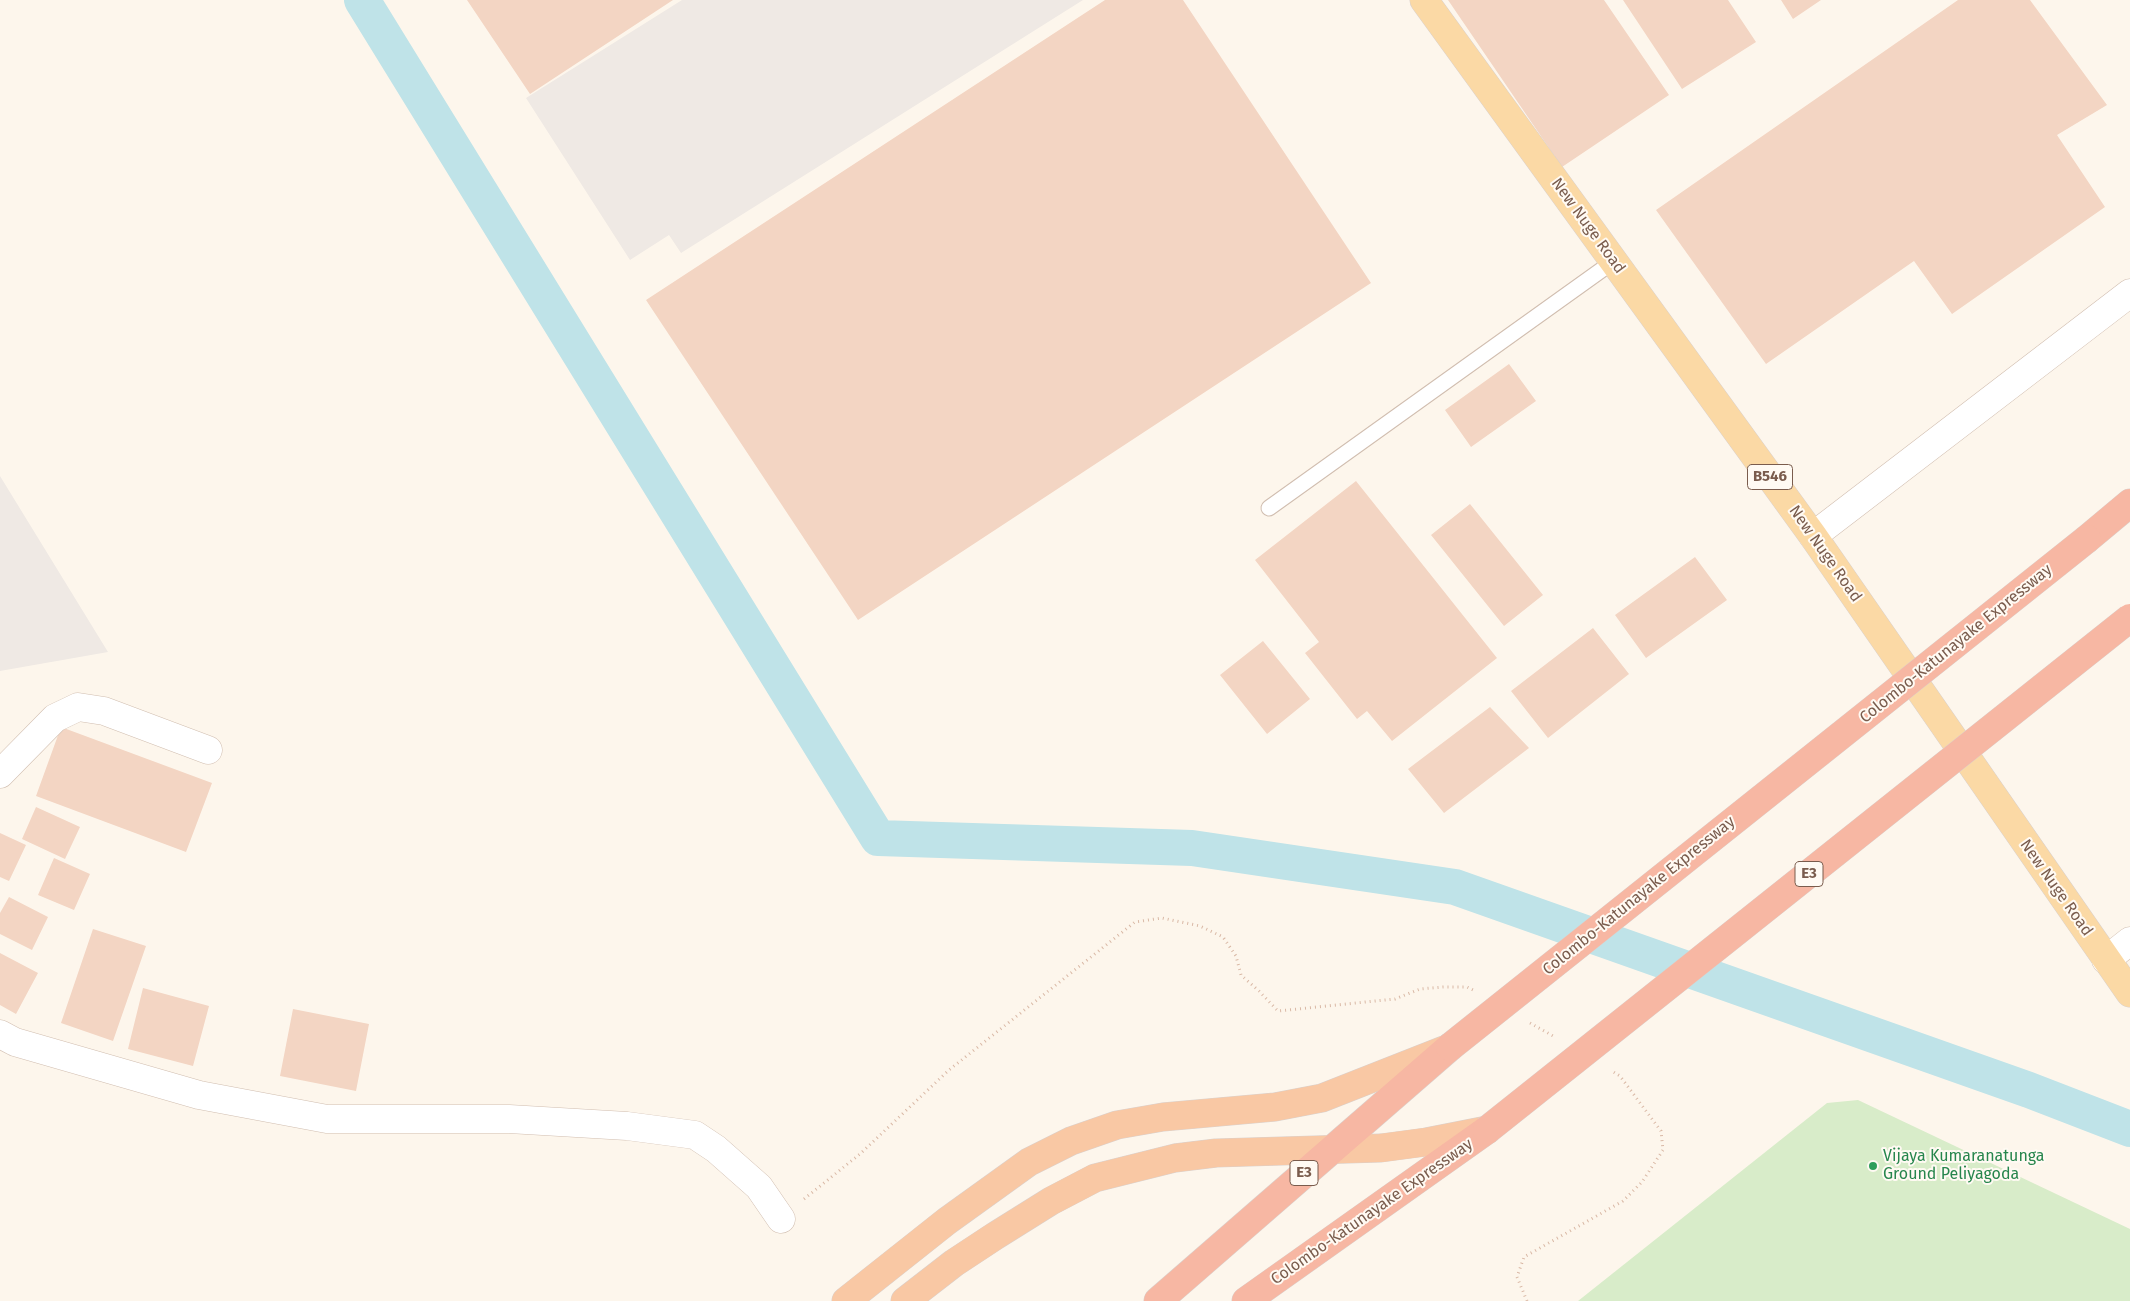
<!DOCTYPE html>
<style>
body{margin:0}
canvas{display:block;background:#fdf6ec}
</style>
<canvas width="2130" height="1301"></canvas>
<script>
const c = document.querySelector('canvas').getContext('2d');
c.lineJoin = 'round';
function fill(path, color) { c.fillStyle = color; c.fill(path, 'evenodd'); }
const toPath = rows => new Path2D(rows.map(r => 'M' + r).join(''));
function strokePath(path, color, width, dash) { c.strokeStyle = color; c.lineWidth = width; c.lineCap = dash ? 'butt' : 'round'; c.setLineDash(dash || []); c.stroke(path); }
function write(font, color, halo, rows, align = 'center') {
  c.font = font + ' "Fira Sans",sans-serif'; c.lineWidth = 4; c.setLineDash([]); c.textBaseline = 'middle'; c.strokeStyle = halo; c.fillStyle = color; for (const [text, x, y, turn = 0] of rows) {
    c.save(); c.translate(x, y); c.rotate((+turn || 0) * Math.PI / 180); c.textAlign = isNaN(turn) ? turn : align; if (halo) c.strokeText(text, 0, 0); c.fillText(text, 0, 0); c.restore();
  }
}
fill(toPath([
 [682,0,1083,0,681,253,669,235,630,260,526,98],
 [0,476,108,652,0,671]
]), '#efe9e4');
fill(toPath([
 [1858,1100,2130,1229,2130,1301,1578,1301,1827,1103]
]), '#d8ecc9');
strokePath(toPath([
 [362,0,878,838,1192,848,1455,887,2029,1090,2130,1129]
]), '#bfe3e8', 36);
fill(toPath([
 [467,0,673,0,530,94],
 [1105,0,1183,0,1371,283,858,620,646,300],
 [1448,0,1604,0,1669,95,1562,167],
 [1623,0,1728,0,1756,42,1682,89],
 [1781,0,1821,0,1793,19],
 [1958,0,2030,0,2107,105,2057,135,2105,207,1952,314,1914,261,1766,364,1656,210],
 [1509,364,1536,401,1471,447,1445,410],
 [1356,481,1497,658,1392,741,1367,711,1357,719,1305,653,1319,642,1255,560],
 [1470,504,1543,595,1504,626,1431,535],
 [1695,557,1727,600,1646,658,1615,615],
 [1593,628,1629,674,1548,738,1511,691],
 [1263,641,1310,699,1267,734,1220,675],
 [1490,707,1529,748,1444,813,1408,769],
 [61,727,212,783,186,852,36,796],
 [36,807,80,827,65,859,22,839],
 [0,833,26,845,9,881,0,877],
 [54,858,90,874,74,910,38,895],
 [9,897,48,917,32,950,0,934,0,913],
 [93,929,146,946,113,1041,61,1023],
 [0,953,38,973,16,1014,0,1005],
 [143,988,209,1006,193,1066,128,1049],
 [293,1009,369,1024,356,1091,280,1076]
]), '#f3d5c3');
const service = toPath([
 [1269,508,1614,261]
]);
const minor = toPath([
 [1813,536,2130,293],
 [0,774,55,718,78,707,104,711,208,750],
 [2106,960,2130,941],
 [0,1034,15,1042,199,1095,327,1119,509,1119,627,1126,695,1135,716,1149,759,1187,781,1219]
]);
const primary = toPath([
 [1424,0,1813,536,2130,993]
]);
const trunk = toPath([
 [846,1301,947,1221,1029,1162,1071,1141,1117,1125,1163,1117,1275,1107,1322,1098,1444,1050],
 [905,1301,954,1263,995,1236,1051,1201,1095,1178,1175,1158,1216,1153,1381,1148,1426,1142,1487,1130]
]);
const motorway = toPath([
 [2087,539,2130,503],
 [1158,1301,1450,1047],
 [1246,1301,1487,1130]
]);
strokePath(service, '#d1beb0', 17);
strokePath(minor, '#d1beb0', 29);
strokePath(primary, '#dad1cd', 29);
strokePath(trunk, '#dad1cd', 29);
strokePath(motorway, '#dad1cd', 29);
strokePath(toPath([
 [1530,1023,1555,1037],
 [804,1199,860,1154,949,1070,1135,922,1162,918,1200,926,1223,937,1236,956,1241,975,1259,991,1278,1011,1395,999,1420,989,1443,987,1467,987,1473,990],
 [1527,1301,1517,1277,1524,1257,1623,1201,1642,1182,1663,1150,1661,1131,1620,1076,1612,1071]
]), '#d9b8a5', 3, [1, 4]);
strokePath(service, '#fff', 15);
strokePath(minor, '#fff', 28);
strokePath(primary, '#fbd9a5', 28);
strokePath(trunk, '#f9c8a4', 28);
strokePath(motorway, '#f7b7a3', 28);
const motorwayBridge = toPath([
 [1450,1047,2087,539],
 [1487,1130,2130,618]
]);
strokePath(motorwayBridge, '#dad1cd', 29, []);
strokePath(motorwayBridge, '#f7b7a3', 28);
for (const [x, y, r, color] of [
 [1873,1166,5,"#2e9e5b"]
]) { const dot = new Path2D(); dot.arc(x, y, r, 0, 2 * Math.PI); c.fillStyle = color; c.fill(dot); strokePath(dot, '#fffaf3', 2); }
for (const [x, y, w] of [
 [1770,477,45],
 [1809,874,28],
 [1304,1173,28]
]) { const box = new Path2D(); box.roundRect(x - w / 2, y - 12.5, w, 25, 4); c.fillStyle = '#fffaf3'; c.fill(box); strokePath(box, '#7a5c4d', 1); }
write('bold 15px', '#7a5c4d', null, [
 ["B546",1770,477],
 ["E3",1809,874],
 ["E3",1304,1173]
]);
write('16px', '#7a5c4d', '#fffaf3', [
 ["New Nuge Road",1588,226,54],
 ["New Nuge Road",1825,554,55],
 ["Colombo-Katunayake Expressway",1956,644,-39],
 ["New Nuge Road",2056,888,55],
 ["Colombo-Katunayake Expressway",1639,896,-39],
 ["Colombo-Katunayake Expressway",1372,1212,-35]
]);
write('16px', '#27864d', '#fffaf3', [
 ["Vijaya Kumaranatunga",1883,1157],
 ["Ground Peliyagoda",1883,1175]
], 'left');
</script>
